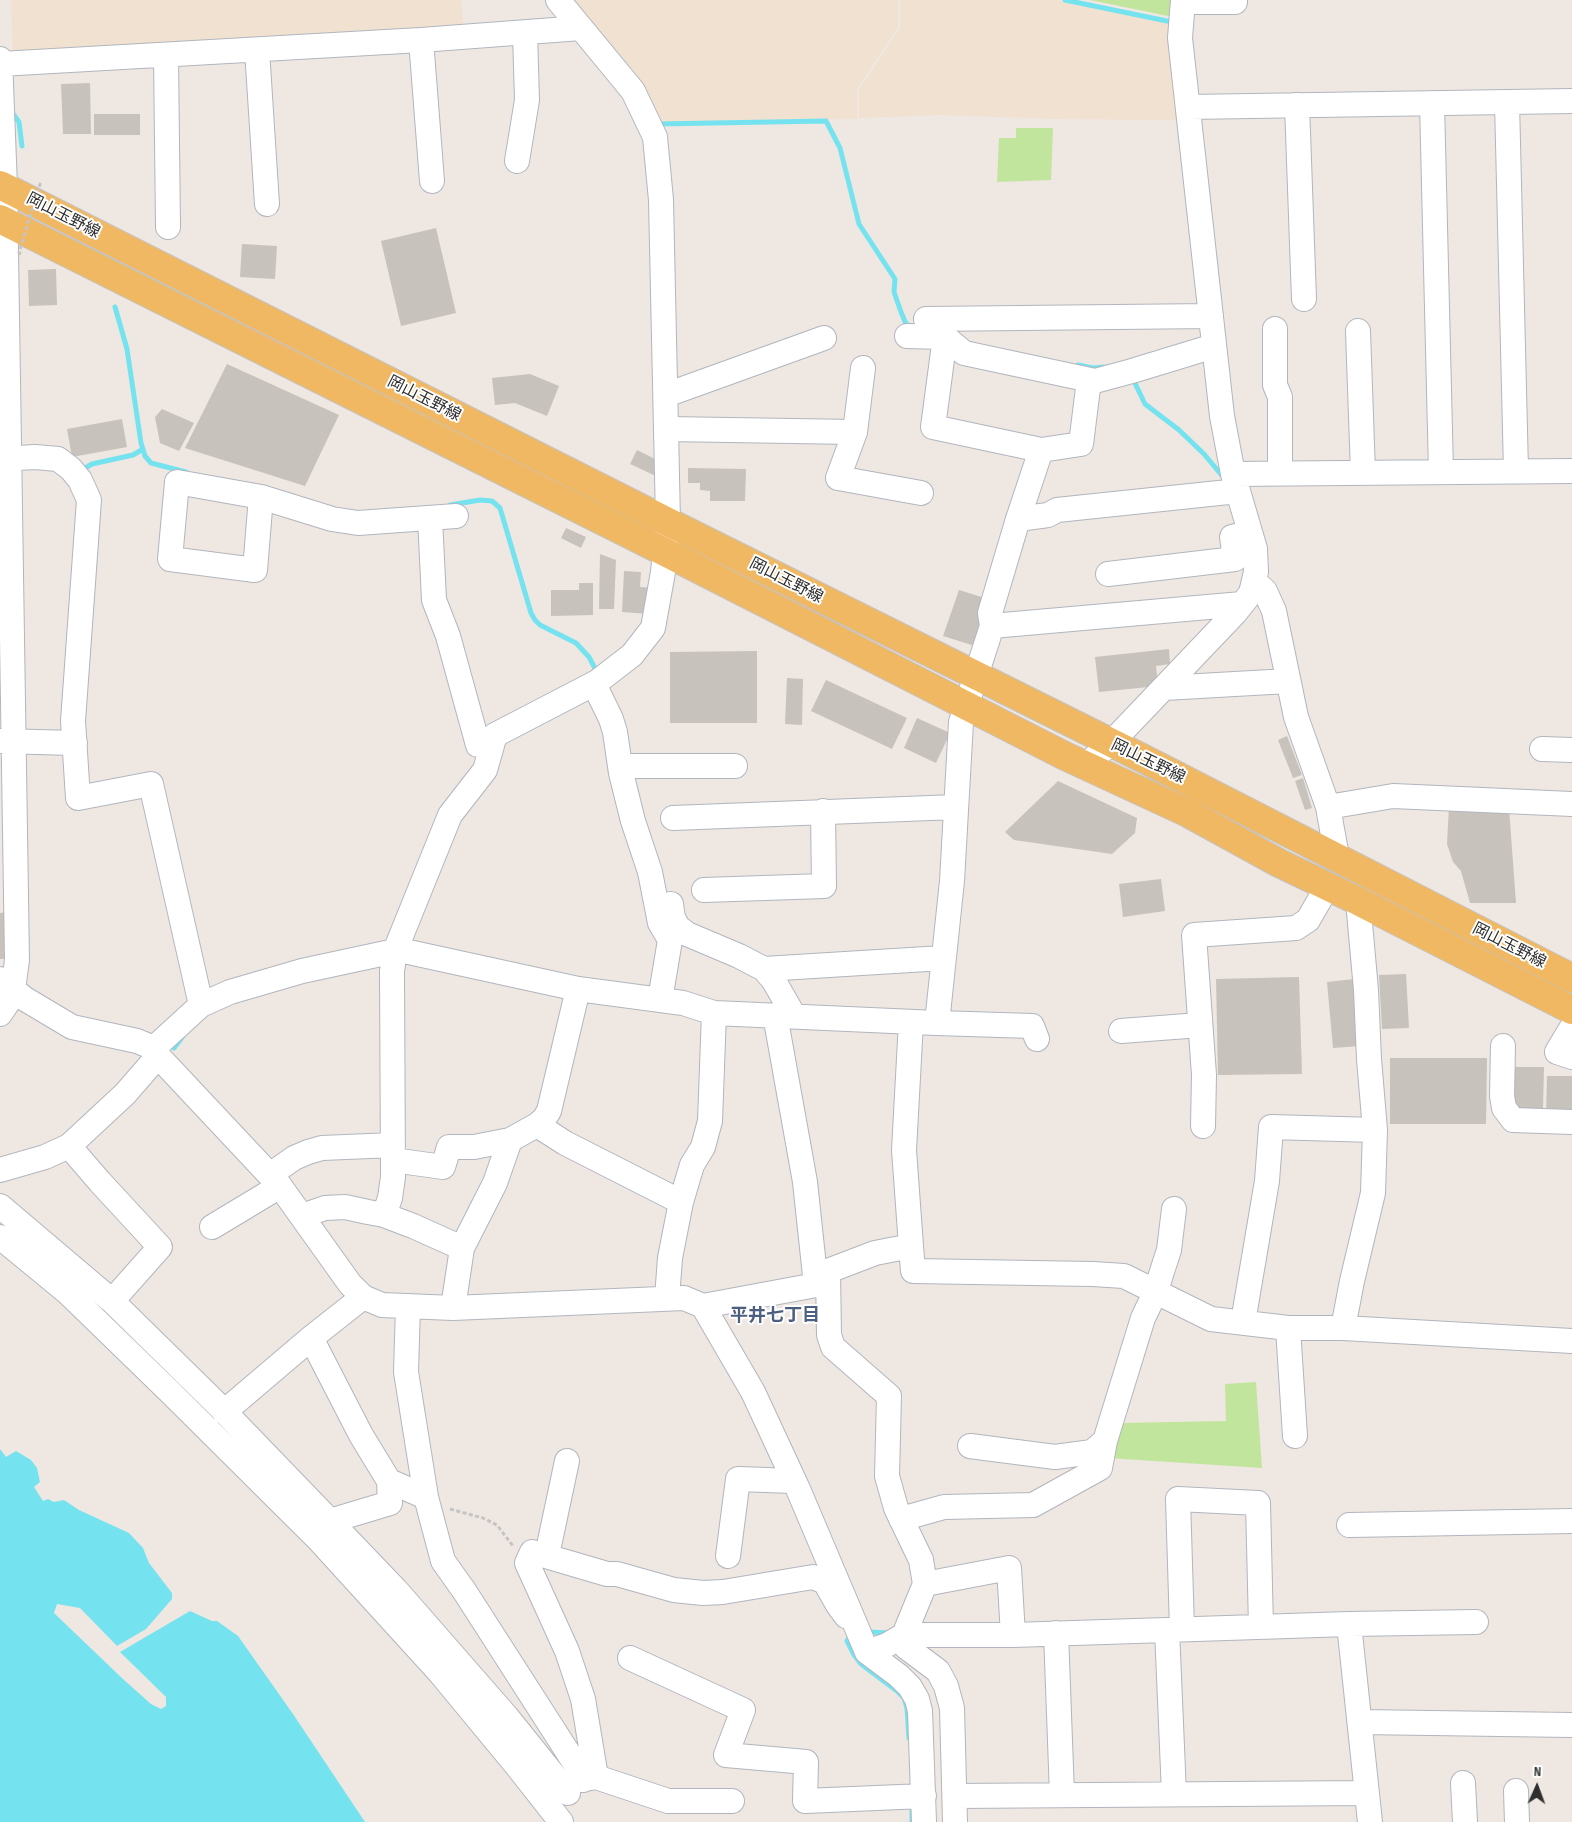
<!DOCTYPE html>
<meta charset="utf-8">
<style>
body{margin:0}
#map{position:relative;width:1572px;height:1822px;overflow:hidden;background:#efe7e1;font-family:"Sofia Sans Condensed",sans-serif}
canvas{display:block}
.north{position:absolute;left:1512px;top:1762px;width:50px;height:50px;-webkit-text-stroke:4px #fff;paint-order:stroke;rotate:2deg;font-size:14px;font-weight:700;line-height:20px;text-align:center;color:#2e2e2e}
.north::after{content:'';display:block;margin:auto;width:18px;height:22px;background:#2e2e2e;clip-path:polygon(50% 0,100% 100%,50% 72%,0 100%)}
</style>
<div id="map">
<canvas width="1572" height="1822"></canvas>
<div class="north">N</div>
</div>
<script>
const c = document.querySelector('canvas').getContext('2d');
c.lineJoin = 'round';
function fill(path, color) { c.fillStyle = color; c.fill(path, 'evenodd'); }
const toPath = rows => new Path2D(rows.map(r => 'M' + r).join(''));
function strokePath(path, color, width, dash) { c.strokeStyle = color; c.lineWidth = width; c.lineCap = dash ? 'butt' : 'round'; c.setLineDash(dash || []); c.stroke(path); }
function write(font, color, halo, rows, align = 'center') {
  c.font = font + ' "Sofia Sans Condensed","Noto Sans JP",sans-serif'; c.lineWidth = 4; c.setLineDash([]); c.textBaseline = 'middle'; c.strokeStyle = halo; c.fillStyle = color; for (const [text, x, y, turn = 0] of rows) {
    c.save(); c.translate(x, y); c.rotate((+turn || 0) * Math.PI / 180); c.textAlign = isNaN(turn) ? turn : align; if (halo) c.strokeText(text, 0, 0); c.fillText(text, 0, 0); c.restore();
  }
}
fill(toPath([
 [11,0,461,0,464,32,13,58],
 [569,0,898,0,898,27,857,89,857,119,660,122,639,78,590,20],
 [900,0,1057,0,1172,24,1181,120,1056,119,941,115,859,118,859,90,900,28]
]), '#f0e1d1');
fill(toPath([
 [1090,0,1174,0,1173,17],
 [1016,128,1053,128,1051,180,997,182,999,138,1016,138],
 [1256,1382,1262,1468,1108,1458,1120,1423,1226,1421,1225,1384]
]), '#c2e59e');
fill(toPath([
 [0,1449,6,1457,16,1451,31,1460,37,1468,40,1482,34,1487,43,1501,48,1499,54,1502,64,1500,79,1510,129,1533,143,1548,149,1563,172,1593,172,1599,146,1629,117,1646,80,1608,57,1604,54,1613,124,1680,151,1704,161,1709,166,1706,166,1697,120,1652,190,1611,212,1621,217,1621,238,1636,293,1714,365,1822,0,1822]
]), '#75e3ef');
strokePath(toPath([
 [1065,0,1172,22],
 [14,115,19,122,22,146],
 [657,124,826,121,840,148,859,224,895,279,894,292,901,312,906,324,911,326],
 [115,307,127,349,141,443,145,456,151,463,186,472],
 [1078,365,1093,368,1104,367],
 [1132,377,1145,404,1179,430,1204,454,1224,478],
 [80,471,92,464,133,455,143,449],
 [450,505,480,500,492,501,500,508,531,613,535,620,540,625,576,643,589,657,598,674],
 [174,1048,183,1036],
 [869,1632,890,1633],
 [851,1635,847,1641,854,1655,861,1664,897,1691,904,1698,907,1708,909,1738],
 [912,1805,912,1822]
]), '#75e3ef', 5);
fill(toPath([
 [90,83,91,134,63,134,61,84],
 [94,114,140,114,140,135,94,135],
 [436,228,456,313,401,326,381,241],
 [242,244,277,246,275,279,240,277],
 [56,269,57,305,29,306,28,270],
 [227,364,339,415,305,486,185,448],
 [530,374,559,386,547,416,515,403,495,405,492,378],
 [162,409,194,423,179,451,160,443,155,417],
 [122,419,127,447,72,457,67,429],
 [637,450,655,459,658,477,630,464],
 [688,468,746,469,745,501,710,501,710,491,700,490,700,483,688,483],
 [566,528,586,537,581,548,561,538],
 [600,554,616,560,614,609,599,609],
 [624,571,641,572,640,587,652,588,650,614,622,612],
 [579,583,593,583,593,615,551,616,551,590,579,590],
 [959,590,991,600,975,646,943,636],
 [1169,649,1170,664,1156,666,1158,686,1099,692,1095,657],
 [757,651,757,723,670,723,670,652],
 [787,678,803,679,802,725,785,724],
 [826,680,907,718,892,749,811,711],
 [917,718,950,733,936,763,904,748],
 [1287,736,1302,775,1293,778,1278,740],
 [1303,778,1312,808,1305,810,1295,781],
 [1058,781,1137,818,1135,833,1112,854,1014,840,1005,832],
 [1449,806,1509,808,1516,903,1470,903,1461,871,1453,862,1447,844],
 [1161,879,1165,911,1123,917,1119,884],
 [6,912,8,959,0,959,0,913],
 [1406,974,1409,1028,1382,1029,1379,975],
 [1299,977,1302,1074,1218,1075,1216,979],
 [1354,979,1360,1046,1333,1048,1327,982],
 [1390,1058,1487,1058,1486,1124,1390,1124],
 [1510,1067,1544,1067,1543,1109,1509,1109],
 [1547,1076,1572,1076,1572,1117,1546,1116]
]), '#c8c2bc');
const minor = toPath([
 [1183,2,1235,2,1235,0],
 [421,40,432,181],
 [257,50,267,204],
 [166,55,168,227],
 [0,59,5,187,17,960,13,990,8,1002,0,1014],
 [0,64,421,40,581,28],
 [1507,102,1516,471],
 [1432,103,1441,472],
 [1297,105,1304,299],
 [1188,107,1572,101],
 [517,161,527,100,525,33],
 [926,319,1211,316],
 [1275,329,1275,385,1280,397,1280,473],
 [1358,331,1363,473],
 [907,336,945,337,964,353,1095,381,1132,371,1214,346],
 [945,337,933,427,1041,450,1081,444,1089,380],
 [863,368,855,432,838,478,921,493],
 [666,395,824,338],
 [666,429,855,432],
 [0,459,35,457,58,459,71,469,80,480,89,500,73,721,78,798,151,784,201,1005],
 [1233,474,1572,471],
 [261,497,255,570,170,559,177,482,261,497,332,519,358,523,456,516],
 [430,518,434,600,448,636,478,745,491,747],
 [1018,519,1048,515,1057,510,1238,491],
 [1108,574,1235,559,1232,537,1250,533],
 [1254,581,1265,591,1274,611,1296,717,1328,807,1337,857],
 [992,626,990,613,1018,519,1041,450],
 [594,684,611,719,615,732,621,773,633,821,650,872,660,923,670,940,660,1000],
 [1164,688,1288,681],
 [0,741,75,743],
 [1542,749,1572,750],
 [1086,765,1111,743,1235,613,1251,593,1256,572,1255,549,1233,474,1222,416,1180,38,1183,0],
 [620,766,735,766],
 [1328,807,1393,796,1572,804],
 [673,818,956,807],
 [704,890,824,886,823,811],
 [671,904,673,918,678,927,687,934,739,956,764,969,774,981,794,1016],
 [764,969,943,958],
 [0,979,25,999,72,1027,137,1041,154,1048,158,1056,280,1186,350,1284,363,1297,382,1305,453,1308,684,1298,703,1306,816,1285,828,1271,875,1253,911,1246,913,1271,1093,1274,1124,1276,1211,1319,1288,1328,1343,1328,1572,1341],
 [775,1015,805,1182,816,1285],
 [911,1022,904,1150,911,1246],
 [937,1023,952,881,961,722,992,626,1242,604],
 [1572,1027,1557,1052,1572,1057],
 [1121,1031,1200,1025],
 [1503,1046,1502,1096,1504,1108,1513,1120,1572,1122],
 [154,1048,201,1005,230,992,302,971,395,951,404,951,578,989,683,1003,714,1013,937,1023,1032,1026,1037,1039],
 [537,1125,565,1143,681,1202],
 [1203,1126,1204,1075,1194,935,1296,928,1308,920,1327,887],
 [69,1146,100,1182,160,1247,112,1301],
 [393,1160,443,1167,449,1147,474,1147,510,1140],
 [0,1170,45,1157,69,1146,125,1094,158,1056],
 [270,1175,294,1158,308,1152,322,1148,393,1145],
 [0,1206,112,1301,219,1406,330,1521,396,1590,507,1717,568,1793],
 [384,1215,390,1198,393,1177,392,971,395,951,450,815,485,770,495,735,597,682,632,655,653,628,663,572,668,522,666,429,661,200,655,137,633,91,558,0],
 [302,1216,325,1208,345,1207,368,1212,384,1215,413,1226,462,1248],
 [212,1227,280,1186],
 [0,1237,67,1292,170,1392,318,1539,441,1674,517,1766,561,1822],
 [828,1271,829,1335,833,1347,889,1396,887,1476,896,1508,921,1560,925,1584,904,1635,906,1647,938,1671,946,1686,952,1708,955,1822],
 [667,1298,670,1258,681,1202,692,1165,703,1147,710,1121,714,1013],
 [408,1306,406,1372,426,1497,443,1561,465,1592,585,1779],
 [703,1306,753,1392,798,1489,867,1652,899,1676,910,1687,917,1699,920,1711,924,1822],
 [453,1308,462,1248,495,1183,510,1140,537,1125,544,1119,549,1111,578,989],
 [1243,1322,1267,1181,1271,1127,1375,1130],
 [1288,1328,1295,1436],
 [1343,1328,1352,1281,1373,1193,1375,1130,1369,1059,1366,990,1358,901],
 [311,1338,361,1435,389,1481,426,1497],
 [224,1412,311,1338,363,1297],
 [970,1446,1055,1457,1092,1452,1105,1441,1143,1318,1155,1293,1169,1250,1174,1209],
 [901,1519,944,1507,1033,1505,1100,1468,1105,1441],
 [330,1521,390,1503,389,1481],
 [1349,1525,1572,1521],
 [547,1555,567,1461],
 [728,1556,738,1479,794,1481],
 [925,1584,1009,1568,1013,1635],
 [1349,1624,1476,1622],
 [1182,1629,1178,1499,1258,1503,1261,1627],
 [1167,1630,1174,1794],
 [1056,1633,1062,1795],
 [867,1652,887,1645,904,1635,1013,1635,1349,1624,1370,1822],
 [630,1658,743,1710,726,1755,806,1762,805,1801,924,1796],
 [1360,1722,1572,1725],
 [596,1777,583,1699,567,1651,527,1563,532,1552,607,1574,617,1574,674,1590,703,1593,723,1592,813,1577,825,1582,838,1605,846,1616,852,1618],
 [583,1780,585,1779,596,1777,668,1801,732,1801],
 [1463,1783,1465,1822],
 [1516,1791,1517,1822],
 [956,1796,1367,1793]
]);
const major = toPath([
 [0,185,668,522,1144,759,1572,978],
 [0,219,665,552,1065,756,1188,813,1279,863,1358,901,1572,1010]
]);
strokePath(minor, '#b1b6be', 26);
strokePath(major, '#c4c4c4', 30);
strokePath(toPath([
 [450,1509,483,1518,497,1525,513,1546]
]), '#c4c4c4', 3, [4, 2.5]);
strokePath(minor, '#fff', 24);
strokePath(major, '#f1b864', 28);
strokePath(toPath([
 [21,254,19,253,40,184,38,183]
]), '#c4c4c4', 3, [4, 2.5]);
write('16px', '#2e2e2e', '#fff', [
 ["岡山玉野線",63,216,27],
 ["岡山玉野線",424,399,27],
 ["岡山玉野線",786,581,27],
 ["岡山玉野線",1148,762,26],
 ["岡山玉野線",1509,946,27]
]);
write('bold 18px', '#4d5f80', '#fff', [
 ["平井七丁目",775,1316]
]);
</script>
